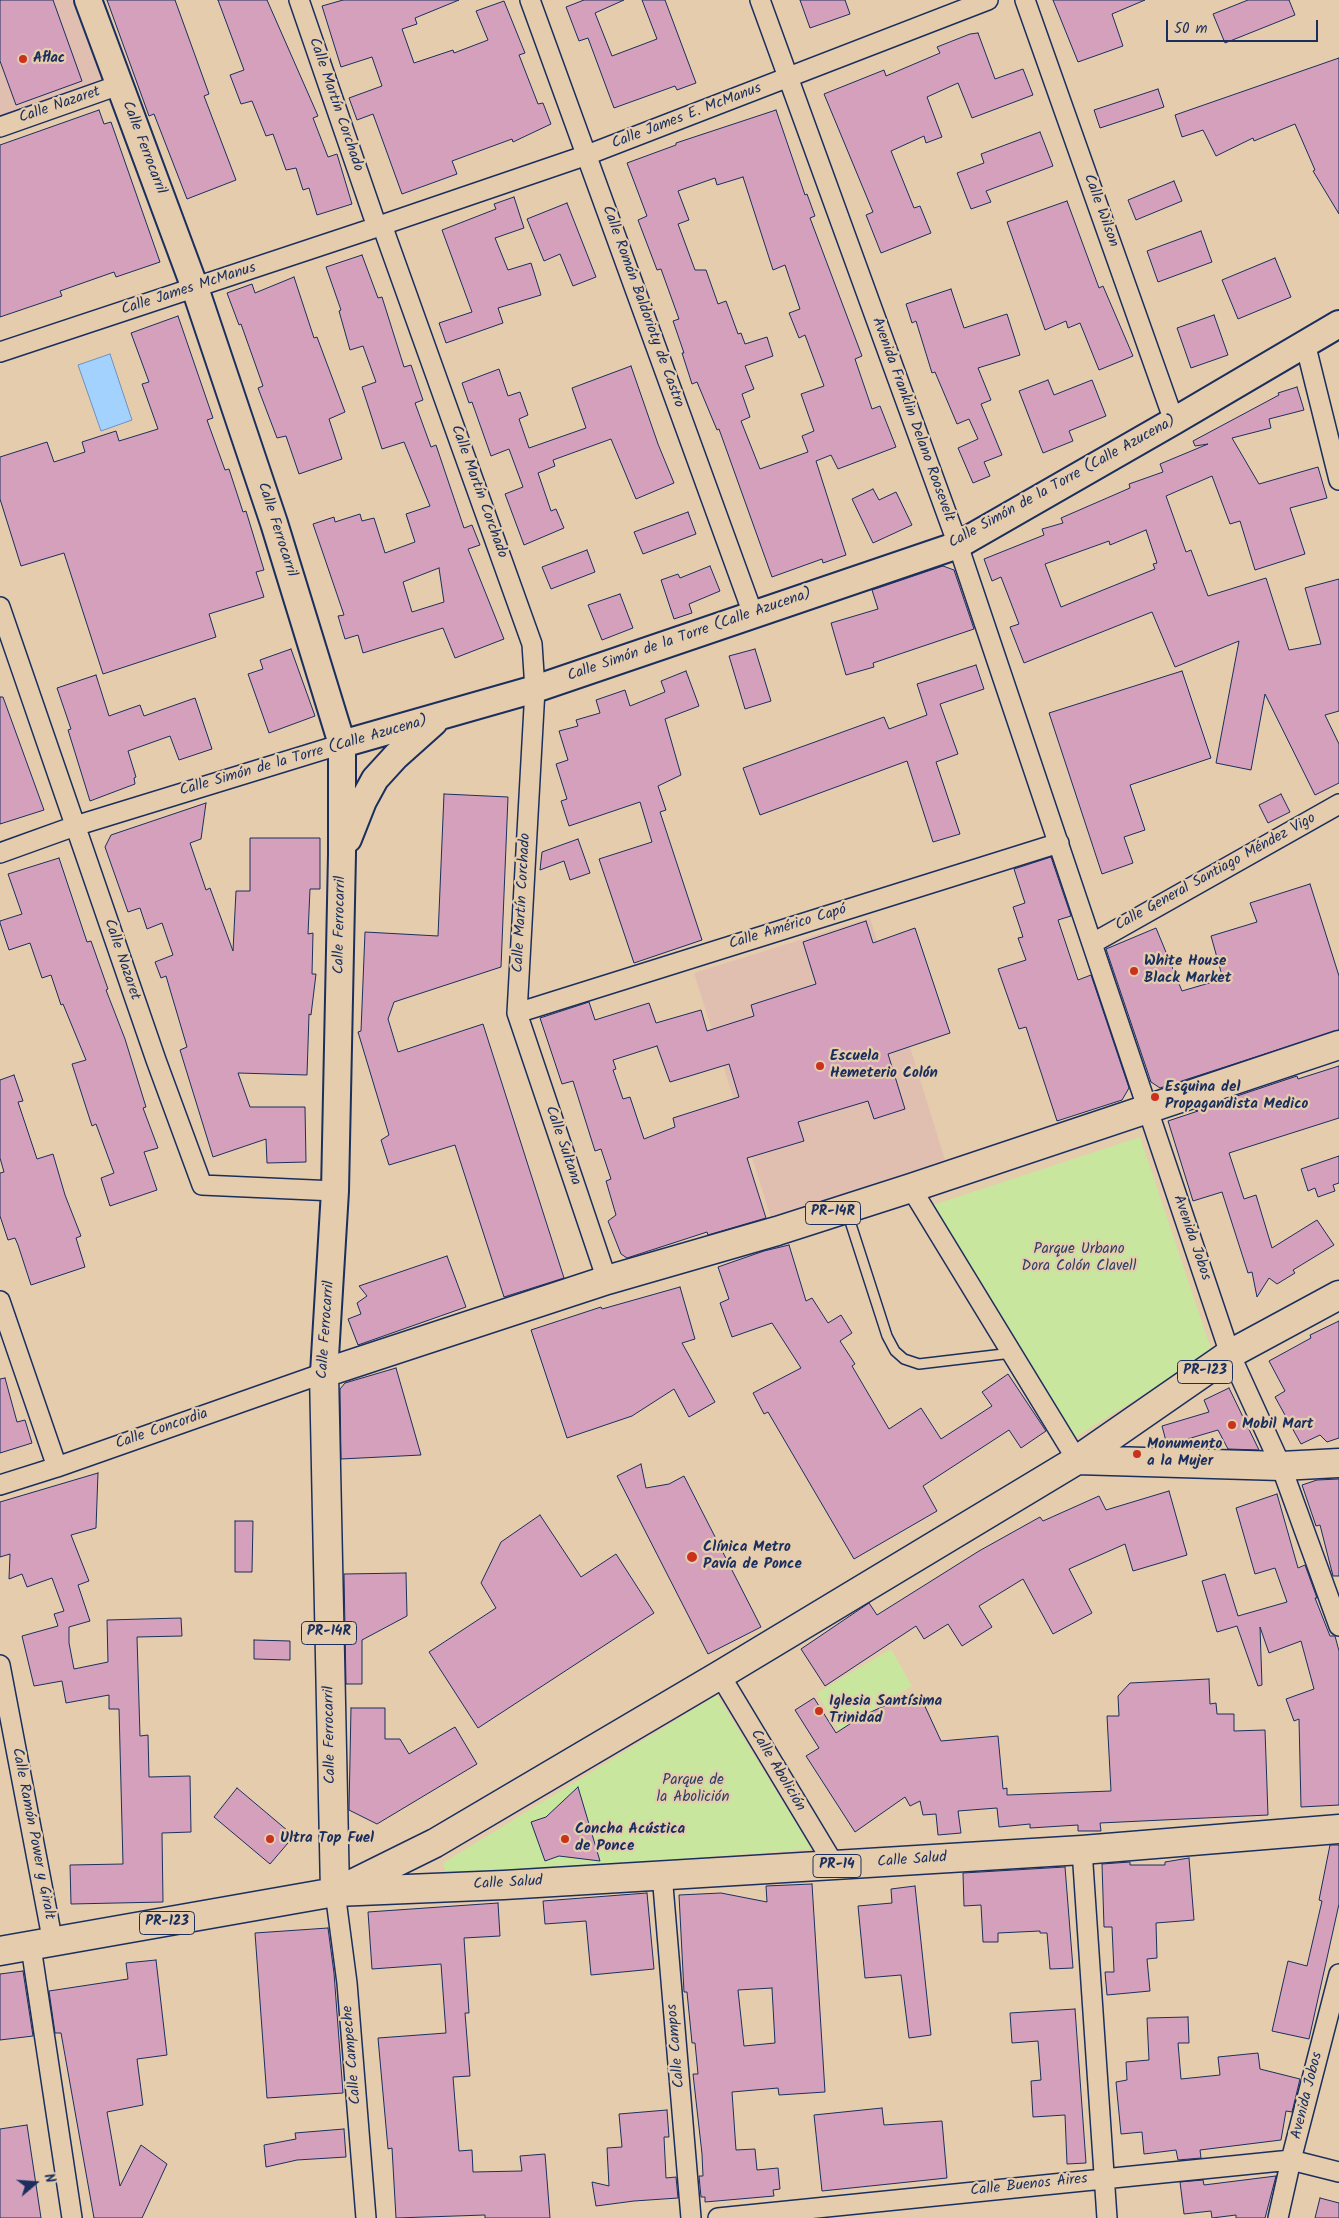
<!DOCTYPE html>
<meta charset="utf-8">
<style>
body{margin:0}
#map{position:relative;width:1339px;height:2218px;overflow:hidden;background:#e5ccad;font-family:Kalam,sans-serif}
canvas{display:block}
.north{position:absolute;left:10px;top:2158px;width:50px;height:50px;-webkit-text-stroke:4px #e5ccad;paint-order:stroke;rotate:72deg;font-size:14px;font-weight:700;line-height:20px;text-align:center;color:#1b2f5e}
.north::after{content:'';display:block;margin:auto;width:18px;height:22px;background:#1b2f5e;clip-path:polygon(50% 0,100% 100%,50% 72%,0 100%)}
.scale{position:absolute;left:1166px;top:20px;width:152px;height:22px;box-sizing:border-box;border:2px solid #1b2f5e;border-top:0;padding-left:6px;font-size:15px;line-height:18px;white-space:nowrap;color:#1b2f5e;-webkit-text-stroke:4px #e5ccad;paint-order:stroke}
</style>
<div id="map">
<canvas width="1339" height="2218"></canvas>
<div class="north">N</div>
<div class="scale">50 m</div>
</div>
<script>
const c = document.querySelector('canvas').getContext('2d');
c.lineJoin = 'round';
function fill(path, color) { c.fillStyle = color; c.fill(path, 'evenodd'); }
const toPath = rows => new Path2D(rows.map(r => 'M' + r).join(''));
function strokePath(path, color, width, dash) { c.strokeStyle = color; c.lineWidth = width; c.lineCap = dash ? 'butt' : 'round'; c.setLineDash(dash || []); c.stroke(path); }
function write(font, color, halo, rows, align = 'center') {
  c.font = font + ' Kalam,sans-serif'; c.lineWidth = 4.5; c.setLineDash([]); c.textBaseline = 'middle'; c.strokeStyle = halo; c.fillStyle = color; for (const [text, x, y, turn = 0] of rows) {
    c.save(); c.translate(x, y); c.rotate((+turn || 0) * Math.PI / 180); c.textAlign = isNaN(turn) ? turn : align; if (halo) c.strokeText(text, 0, 0); c.fillText(text, 0, 0); c.restore();
  }
}
fill(toPath([
 [0,0,72,0,102,81,0,116],
 [870,918,945,1160,771,1218,694,973]
]), '#e0bfb1');
fill(toPath([
 [1140,1137,1212,1352,1074,1438,933,1205],
 [891,1649,912,1686,839,1730,817,1693],
 [717,1695,812,1849,447,1877,443,1863]
]), '#c8e69e');
const water = toPath([
 [110,354,132,420,101,431,78,365,110,354]
]);
fill(water, '#a3d2ff');
strokePath(water, '#6d91bf', 1);
const building = toPath([
 [0,0,53,0,82,81,16,105,0,61,0,0],
 [107,0,175,0,209,94,204,96,236,180,187,199,154,114,149,116,107,0],
 [218,0,267,0,318,116,313,118,328,157,337,154,352,204,317,215,309,188,303,190,296,168,286,170,273,134,266,136,252,101,241,104,230,75,244,70,218,0],
 [343,0,459,0,415,18,417,24,402,29,414,63,453,50,454,53,488,40,476,11,504,1,525,53,519,55,538,104,543,103,551,124,513,142,512,139,452,161,457,174,402,194,373,114,357,120,349,98,382,86,372,57,341,67,322,6,343,0],
 [584,0,624,0,595,13,612,56,657,39,642,0,665,0,696,83,677,90,675,86,614,108,588,38,579,41,566,7,584,0],
 [800,0,845,0,850,14,810,28,800,0],
 [1053,0,1145,0,1112,14,1123,46,1078,62,1053,0],
 [1248,0,1289,0,1295,15,1225,43,1213,14,1248,0],
 [978,33,995,79,1023,69,1033,95,972,118,958,83,927,97,942,137,926,143,924,136,891,151,914,208,920,206,931,233,881,253,866,215,873,212,824,94,884,70,886,76,940,53,937,47,970,34,978,33],
 [1339,58,1339,214,1313,171,1315,170,1295,124,1254,141,1253,138,1216,156,1203,130,1182,137,1175,115,1339,58],
 [1158,89,1164,107,1100,128,1094,110,1158,89],
 [99,110,104,124,111,122,160,262,116,277,114,272,60,291,62,296,0,317,0,145,99,110],
 [776,110,805,195,807,194,815,216,810,218,862,356,855,359,872,409,880,406,896,447,838,469,831,455,816,461,846,555,823,563,822,559,772,577,719,429,717,430,697,382,692,384,682,353,684,353,673,321,679,319,661,269,657,270,638,220,647,216,627,163,676,145,676,143,776,110],
 [743,177,773,270,785,265,800,309,789,313,799,338,805,335,824,386,801,394,814,431,802,436,808,452,760,469,741,421,750,417,742,394,754,389,745,366,773,356,767,337,745,344,741,333,738,334,726,301,718,304,706,270,695,270,678,224,689,220,678,191,715,178,717,185,743,177],
 [1040,132,1053,166,986,191,991,202,971,209,957,173,984,163,981,154,1040,132],
 [1174,181,1182,201,1136,220,1128,200,1174,181],
 [514,197,524,228,495,238,508,270,531,263,541,295,498,308,503,323,446,343,439,323,472,312,442,230,496,209,494,204,514,197],
 [1067,201,1099,288,1103,286,1133,356,1099,370,1080,323,1068,328,1066,321,1045,330,1007,222,1067,201],
 [567,203,596,277,573,286,560,254,544,261,527,219,567,203],
 [1201,231,1212,262,1158,282,1147,251,1201,231],
 [362,255,378,298,382,297,404,367,411,365,423,400,415,403,431,447,436,445,464,528,472,525,480,545,468,549,504,639,455,658,443,628,363,653,358,635,345,639,338,616,344,615,313,524,334,517,335,522,360,514,362,521,374,518,385,553,415,542,406,514,430,506,404,442,382,449,362,387,376,382,363,346,350,350,339,311,341,310,326,267,362,255],
 [439,568,444,602,412,612,403,582,439,568],
 [1275,258,1291,297,1238,319,1222,280,1275,258],
 [294,277,314,338,317,337,345,412,329,419,342,459,299,474,286,436,277,438,258,388,263,386,241,324,239,325,227,293,252,284,255,293,294,277],
 [951,289,964,328,1007,314,1020,355,978,368,991,400,981,404,1002,455,984,462,990,476,973,483,958,448,978,439,969,419,957,424,935,372,932,373,916,321,912,323,906,304,951,289],
 [1214,315,1228,355,1191,368,1177,328,1214,315],
 [178,316,213,418,207,420,225,470,229,469,243,512,246,511,260,557,264,570,256,572,264,597,209,614,216,637,103,674,64,553,21,566,0,499,0,457,47,442,54,462,85,452,82,442,116,431,119,441,158,429,142,384,149,382,131,333,178,316],
 [631,366,658,444,674,483,636,499,611,439,553,460,555,466,538,473,551,511,556,509,564,528,524,545,505,494,523,487,509,449,491,456,472,402,469,403,462,383,499,369,508,396,520,392,528,415,519,419,529,448,586,428,572,388,631,366],
 [1048,380,1054,395,1092,380,1106,416,1069,431,1073,441,1043,453,1019,391,1048,380],
 [1297,387,1304,410,1269,419,1271,428,1232,438,1259,484,1318,467,1327,498,1290,508,1305,554,1255,570,1240,521,1230,524,1212,476,1166,496,1186,552,1191,550,1208,596,1266,578,1289,650,1321,644,1305,588,1339,579,1339,711,1325,715,1339,744,1339,783,1315,795,1265,694,1251,770,1216,763,1239,641,1175,667,1152,612,1024,663,1010,627,1019,624,1001,577,992,581,984,559,1044,535,1042,529,1063,523,1061,518,1130,488,1129,484,1163,472,1160,464,1208,444,1195,446,1193,441,1279,395,1278,393,1297,387],
 [1146,530,1157,563,1153,564,1155,569,1061,607,1045,564,1109,541,1110,545,1146,530],
 [873,489,879,500,896,492,912,525,873,543,852,499,873,489],
 [688,512,696,534,643,554,634,532,688,512],
 [587,550,595,572,551,589,542,567,587,550],
 [710,566,720,591,689,604,692,613,674,619,661,580,678,574,680,578,710,566],
 [943,566,954,570,974,629,873,663,874,667,846,675,831,623,878,609,872,590,943,566],
 [620,594,633,628,602,640,588,605,620,594],
 [291,649,315,716,269,733,248,674,263,669,260,660,291,649],
 [755,649,771,701,745,709,729,656,755,649],
 [976,665,984,689,940,704,958,754,936,762,960,834,933,842,907,761,760,815,743,768,884,717,889,729,927,715,917,684,976,665],
 [686,671,699,706,665,719,681,775,658,786,666,810,660,812,702,940,634,963,599,859,652,842,640,802,569,826,561,801,567,799,556,764,568,760,559,731,578,726,576,720,600,713,596,700,625,690,630,706,665,692,661,681,686,671],
 [1182,671,1211,758,1130,785,1145,830,1124,837,1133,863,1102,874,1049,713,1182,671],
 [96,675,109,716,140,705,144,716,195,698,212,749,179,760,170,736,128,751,136,777,134,778,135,784,90,801,68,730,71,729,57,688,96,675],
 [0,697,3,697,44,810,0,824,0,697],
 [444,794,508,797,501,967,394,1002,388,1019,398,1052,483,1024,564,1278,504,1297,455,1145,389,1165,381,1140,389,1135,358,1032,361,1031,365,932,438,936,444,794],
 [1281,794,1290,812,1268,823,1259,805,1281,794],
 [206,803,201,839,190,843,206,890,210,888,233,951,236,891,250,891,250,838,320,838,320,889,310,889,308,934,313,933,312,974,316,974,311,1015,309,1014,307,1075,238,1073,250,1107,305,1107,306,1162,267,1163,266,1139,213,1157,180,1050,187,1047,166,976,161,978,155,962,173,955,162,923,147,929,140,908,128,912,105,847,111,835,206,803],
 [578,839,590,873,570,880,564,861,540,870,542,852,578,839],
 [1051,857,1071,916,1058,920,1078,980,1091,975,1129,1088,1122,1100,1057,1121,1026,1027,1019,1029,998,969,1026,960,1018,938,1023,937,1013,907,1025,903,1014,869,1051,857],
 [59,858,87,942,91,941,108,989,106,990,125,1039,146,1107,143,1108,158,1148,144,1152,157,1190,110,1206,101,1178,114,1173,96,1124,92,1126,72,1064,86,1060,63,1004,61,1005,51,975,42,978,30,943,9,950,0,923,0,921,22,914,8,874,59,858],
 [1310,884,1339,976,1339,1030,1160,1088,1151,1082,1106,949,1156,928,1182,991,1223,979,1211,936,1257,922,1250,903,1310,884],
 [866,921,873,943,915,928,950,1033,888,1054,905,1109,874,1119,868,1101,798,1122,804,1141,747,1158,766,1218,708,1235,707,1232,627,1258,621,1254,608,1221,616,1215,606,1181,611,1179,601,1149,595,1151,573,1081,562,1084,540,1018,589,1002,595,1020,649,1003,656,1023,701,1010,707,1031,754,1016,751,1005,816,984,803,942,866,921],
 [657,1046,670,1082,729,1064,739,1097,673,1118,675,1127,644,1139,630,1097,623,1099,613,1070,616,1069,613,1060,657,1046],
 [1339,1066,1339,1118,1229,1153,1244,1199,1256,1195,1272,1248,1317,1220,1334,1245,1293,1270,1295,1273,1277,1284,1269,1278,1257,1297,1252,1272,1248,1273,1222,1192,1193,1201,1168,1121,1198,1111,1195,1110,1297,1076,1298,1079,1339,1066],
 [14,1075,23,1101,18,1102,37,1159,53,1154,65,1195,81,1236,76,1238,85,1267,31,1285,18,1245,15,1238,8,1240,0,1216,0,1173,4,1172,0,1158,0,1080,14,1075],
 [1339,1156,1339,1183,1333,1185,1335,1191,1318,1197,1315,1188,1308,1191,1301,1169,1339,1156],
 [789,1245,806,1301,812,1298,828,1323,841,1315,852,1333,840,1341,855,1364,852,1366,889,1429,921,1408,941,1439,992,1406,982,1392,1008,1374,1046,1431,1021,1448,1009,1430,923,1486,937,1511,854,1559,768,1412,764,1414,753,1393,801,1368,772,1323,732,1337,720,1303,729,1299,718,1267,764,1251,789,1245],
 [447,1256,466,1307,358,1345,348,1319,361,1314,357,1303,367,1296,359,1286,447,1256],
 [680,1287,695,1339,682,1343,715,1402,689,1417,674,1389,632,1416,567,1438,531,1330,601,1307,602,1309,680,1287],
 [1339,1321,1339,1438,1327,1442,1320,1435,1301,1444,1275,1397,1285,1391,1269,1361,1311,1338,1310,1335,1339,1321],
 [396,1368,421,1455,341,1459,340,1389,345,1383,396,1368],
 [5,1378,17,1422,25,1420,32,1443,0,1453,0,1379,5,1378],
 [1229,1388,1259,1450,1228,1449,1218,1430,1167,1445,1162,1426,1209,1412,1204,1400,1229,1388],
 [641,1464,646,1488,669,1484,684,1476,761,1627,708,1654,617,1476,641,1464],
 [98,1473,96,1528,71,1535,89,1581,78,1585,90,1621,69,1627,69,1643,74,1669,108,1662,107,1620,181,1618,182,1636,137,1637,140,1736,148,1735,149,1777,190,1776,191,1832,162,1833,163,1902,71,1904,70,1865,123,1864,119,1709,109,1709,109,1695,66,1703,62,1681,34,1686,22,1636,58,1626,54,1614,64,1611,52,1578,27,1587,22,1574,9,1579,10,1554,0,1557,0,1502,98,1473],
 [1339,1479,1339,1576,1333,1576,1320,1525,1316,1526,1302,1485,1317,1480,1339,1479],
 [1169,1491,1187,1555,1133,1571,1125,1544,1069,1569,1092,1613,1053,1634,1023,1579,979,1606,992,1627,962,1646,948,1624,924,1639,916,1626,825,1686,801,1649,869,1603,877,1615,979,1551,1040,1517,1043,1521,1099,1496,1106,1510,1169,1491],
 [1277,1494,1298,1568,1305,1565,1317,1598,1315,1598,1330,1636,1335,1636,1339,1651,1339,1805,1301,1807,1299,1719,1294,1721,1286,1699,1314,1689,1301,1641,1269,1653,1260,1627,1262,1685,1258,1686,1237,1626,1217,1632,1202,1581,1225,1574,1238,1616,1287,1602,1275,1568,1255,1574,1236,1508,1277,1494],
 [540,1515,581,1577,616,1554,654,1613,478,1728,429,1652,496,1608,481,1583,501,1542,540,1515],
 [235,1521,253,1521,252,1572,235,1572,235,1521],
 [406,1573,407,1616,362,1640,362,1684,346,1684,344,1574,406,1573],
 [254,1640,290,1641,290,1660,254,1659,254,1640],
 [1209,1679,1210,1704,1216,1703,1217,1714,1234,1714,1234,1731,1265,1730,1268,1815,1100,1823,1101,1831,1078,1831,1078,1825,1030,1828,1030,1824,999,1827,997,1808,958,1811,961,1833,938,1835,936,1814,923,1815,920,1801,910,1806,905,1797,855,1832,806,1756,819,1748,795,1710,814,1698,836,1733,862,1716,913,1693,917,1703,922,1700,941,1741,998,1736,1003,1789,1007,1788,1007,1795,1111,1791,1107,1716,1119,1716,1118,1696,1130,1683,1209,1679],
 [351,1708,385,1708,385,1739,400,1739,409,1754,455,1727,477,1764,377,1824,349,1810,351,1708],
 [578,1787,600,1861,559,1856,545,1861,531,1822,546,1817,578,1787],
 [237,1788,294,1836,270,1864,214,1817,237,1788],
 [1330,1845,1339,1845,1339,1904,1309,2039,1272,2031,1288,1961,1307,1966,1322,1901,1319,1900,1330,1845],
 [1189,1858,1194,1920,1156,1923,1157,1958,1147,1959,1150,1991,1107,1995,1105,1972,1114,1972,1112,1927,1104,1927,1102,1864,1130,1862,1130,1865,1165,1865,1165,1862,1189,1858],
 [1065,1867,1073,1968,1050,1969,1047,1933,1040,1933,1040,1931,998,1933,998,1942,983,1942,981,1905,964,1906,963,1873,1065,1867],
 [812,1884,825,2092,779,2095,778,2088,732,2092,736,2150,755,2149,757,2170,778,2168,780,2189,773,2190,774,2196,705,2202,705,2197,701,2197,699,2176,703,2176,702,2154,693,2074,698,2074,695,2043,692,2043,687,1992,684,1992,679,1895,721,1893,767,1902,766,1886,812,1884],
 [772,1988,775,2043,744,2046,738,1990,772,1988],
 [915,1886,931,2035,909,2038,901,1975,865,1978,858,1906,892,1903,891,1889,915,1886],
 [647,1893,654,1969,591,1975,586,1921,545,1924,543,1901,647,1893],
 [498,1903,500,1936,464,1938,469,2013,465,2013,470,2076,453,2077,459,2151,472,2150,473,2172,522,2171,520,2156,545,2154,550,2218,485,2218,485,2215,396,2218,392,2148,388,2149,378,2038,446,2033,441,1964,372,1969,368,1912,498,1903],
 [328,1928,334,1973,343,2093,267,2098,255,1933,328,1928],
 [156,1960,167,2055,137,2059,143,2105,107,2112,120,2186,141,2145,167,2164,142,2218,94,2218,61,2033,55,2033,49,1991,128,1979,126,1963,156,1960],
 [23,1971,33,2036,0,2040,0,1974,23,1971],
 [1075,2009,1086,2163,1067,2164,1065,2115,1033,2117,1031,2081,1041,2080,1038,2041,1012,2043,1010,2013,1075,2009],
 [1188,2017,1189,2043,1178,2043,1181,2079,1220,2075,1218,2057,1258,2053,1260,2069,1300,2079,1292,2112,1286,2111,1281,2140,1200,2150,1201,2158,1178,2160,1176,2150,1144,2154,1142,2132,1121,2134,1116,2082,1127,2080,1126,2062,1149,2060,1147,2018,1188,2017],
 [882,2108,884,2125,942,2121,947,2178,822,2191,814,2115,882,2108],
 [667,2110,669,2137,664,2137,666,2178,676,2177,678,2198,634,2201,596,2206,592,2182,609,2186,607,2148,622,2147,619,2114,667,2110],
 [27,2125,41,2218,0,2218,0,2129,27,2125],
 [344,2129,346,2157,297,2160,266,2167,264,2145,296,2139,295,2133,344,2129],
 [1276,2176,1265,2218,1236,2218,1236,2215,1212,2218,1211,2211,1184,2214,1180,2182,1203,2180,1204,2185,1276,2176],
 [1320,2198,1339,2203,1339,2218,1315,2218,1320,2198]
]);
fill(building, '#d4a0bb');
strokePath(building, '#1b2f5e', 1);
const lane = toPath([
 [847,1212,887,1336,895,1351,904,1359,919,1364,1012,1353]
]);
const street = toPath([
 [299,0,377,227,382,225,532,644,535,689,517,1013,607,1280],
 [530,0,753,614],
 [760,0,958,545,1230,1354,1281,1466,1339,1626],
 [1025,0,1174,421],
 [0,127,119,85],
 [382,225,587,155,988,0],
 [1305,343,1339,480],
 [0,352,377,227],
 [0,607,156,1060,202,1185,335,1191],
 [0,853,75,826,342,744],
 [1093,943,1339,804],
 [517,1013,1059,843],
 [911,1188,1077,1460],
 [0,1301,57,1467],
 [0,1485,57,1467,324,1373],
 [0,1665,53,1943],
 [720,1675,835,1866],
 [1082,1850,1107,2218],
 [662,1874,691,2218],
 [335,1892,347,1983,366,2218],
 [31,1947,72,2218],
 [718,2218,1291,2160,1339,2172],
 [1278,2218,1291,2160,1339,1974]
]);
const secondary = toPath([
 [88,0,195,288,274,523,342,744,342,854,335,1191,324,1373],
 [342,744,535,689,958,545,1174,421,1339,324],
 [348,839,363,801,375,779,396,756,434,722]
]);
const primary = toPath([
 [1077,1460,1281,1466,1339,1463],
 [344,1888,435,1843,720,1675,1077,1460,1230,1354,1339,1295],
 [335,1892,324,1373,607,1280,777,1231,911,1188,1339,1045],
 [0,1951,335,1892,504,1885,1082,1850,1339,1829]
]);
strokePath(lane, '#1b2f5e', 12);
strokePath(street, '#1b2f5e', 22);
strokePath(secondary, '#1b2f5e', 30);
strokePath(primary, '#1b2f5e', 31);
strokePath(lane, '#e5ccad', 9);
strokePath(street, '#e5ccad', 19);
strokePath(secondary, '#e5ccad', 26);
strokePath(primary, '#e5ccad', 28);
for (const [x, y, r, color] of [
 [23,59,5,"#c8321e"],
 [1134,971,5,"#c8321e"],
 [820,1066,5,"#c8321e"],
 [1155,1097,5,"#c8321e"],
 [1232,1425,5,"#c8321e"],
 [1137,1454,5,"#c8321e"],
 [692,1557,6,"#c8321e"],
 [819,1711,5,"#c8321e"],
 [270,1839,5,"#c8321e"],
 [565,1839,5,"#c8321e"]
]) { const dot = new Path2D(); dot.arc(x, y, r, 0, 2 * Math.PI); c.fillStyle = color; c.fill(dot); strokePath(dot, '#e5ccad', 2); }
for (const [x, y, w] of [
 [833,1213,55],
 [1205,1372,55],
 [329,1633,55],
 [837,1866,48],
 [167,1923,55]
]) { const box = new Path2D(); box.roundRect(x - w / 2, y - 11.5, w, 23, 4); c.fillStyle = '#e5ccad'; c.fill(box); strokePath(box, '#1b2f5e', 1); }
write('bold 14px', '#1b2f5e', null, [
 ["PR-14R",833,1213],
 ["PR-123",1205,1372],
 ["PR-14R",329,1633],
 ["PR-14",837,1866],
 ["PR-123",167,1923]
]);
write('bold 15px', '#1b2f5e', '#e5ccad', [
 ["Aflac",33,59],
 ["White House",1144,962],
 ["Black Market",1144,979],
 ["Escuela",830,1057],
 ["Hemeterio Colón",830,1074],
 ["Esquina del",1165,1088],
 ["Propagandista Medico",1165,1105],
 ["Mobil Mart",1242,1425],
 ["Monumento",1147,1445],
 ["a la Mujer",1147,1462],
 ["Clínica Metro",703,1548],
 ["Pavía de Ponce",703,1565],
 ["Iglesia Santísima",829,1702],
 ["Trinidad",829,1719],
 ["Concha Acústica",575,1830],
 ["de Ponce",575,1847],
 ["Ultra Top Fuel",280,1839]
], 'left');
write('15px', '#1b2f5e', '#e5ccad', [
 ["Calle Martín Corchado",335,105,71],
 ["Calle Nazaret",60,106,-19],
 ["Calle James E. McManus",687,117,-21],
 ["Calle Ferrocarril",143,148,69],
 ["Calle Wilson",1100,211,70],
 ["Calle James McManus",189,290,-18],
 ["Calle Román Baldorioty de Castro",642,307,70],
 ["Avenida Franklin Delano Roosevelt",912,420,70],
 ["Calle Simón de la Torre (Calle Azucena)",1063,483,-29],
 ["Calle Martín Corchado",478,492,70],
 ["Calle Ferrocarril",276,530,72],
 ["Calle Simón de la Torre (Calle Azucena)",690,636,-19],
 ["Calle Simón de la Torre (Calle Azucena)",304,757,-16],
 ["Calle General Santiago Méndez Vigo",1216,873,-29],
 ["Calle Martín Corchado",523,903,-87],
 ["Calle Ferrocarril",341,925,-89],
 ["Calle Américo Capó",788,928,-17],
 ["Calle Nazaret",121,960,71],
 ["Calle Sultana",562,1146,71],
 ["Avenida Jobos",1191,1238,71],
 ["Calle Ferrocarril",327,1330,-86],
 ["Calle Concordia",162,1430,-19],
 ["Calle Ferrocarril",331,1735,-91],
 ["Calle Abolición",777,1771,59],
 ["Calle Ramón Power y Giralt",32,1834,79],
 ["Calle Salud",912,1861,-4],
 ["Calle Salud",508,1884,-3],
 ["Calle Campos",677,2046,-95],
 ["Calle Campeche",353,2055,-95],
 ["Avenida Jobos",1308,2096,-76],
 ["Calle Buenos Aires",1029,2186,-6]
]);
write('15px', '#2c4164', '#e5ccad', [
 ["Parque Urbano",1079,1250],
 ["Dora Colón Clavell",1079,1267],
 ["Parque de",693,1781],
 ["la Abolición",693,1798]
]);
</script>
